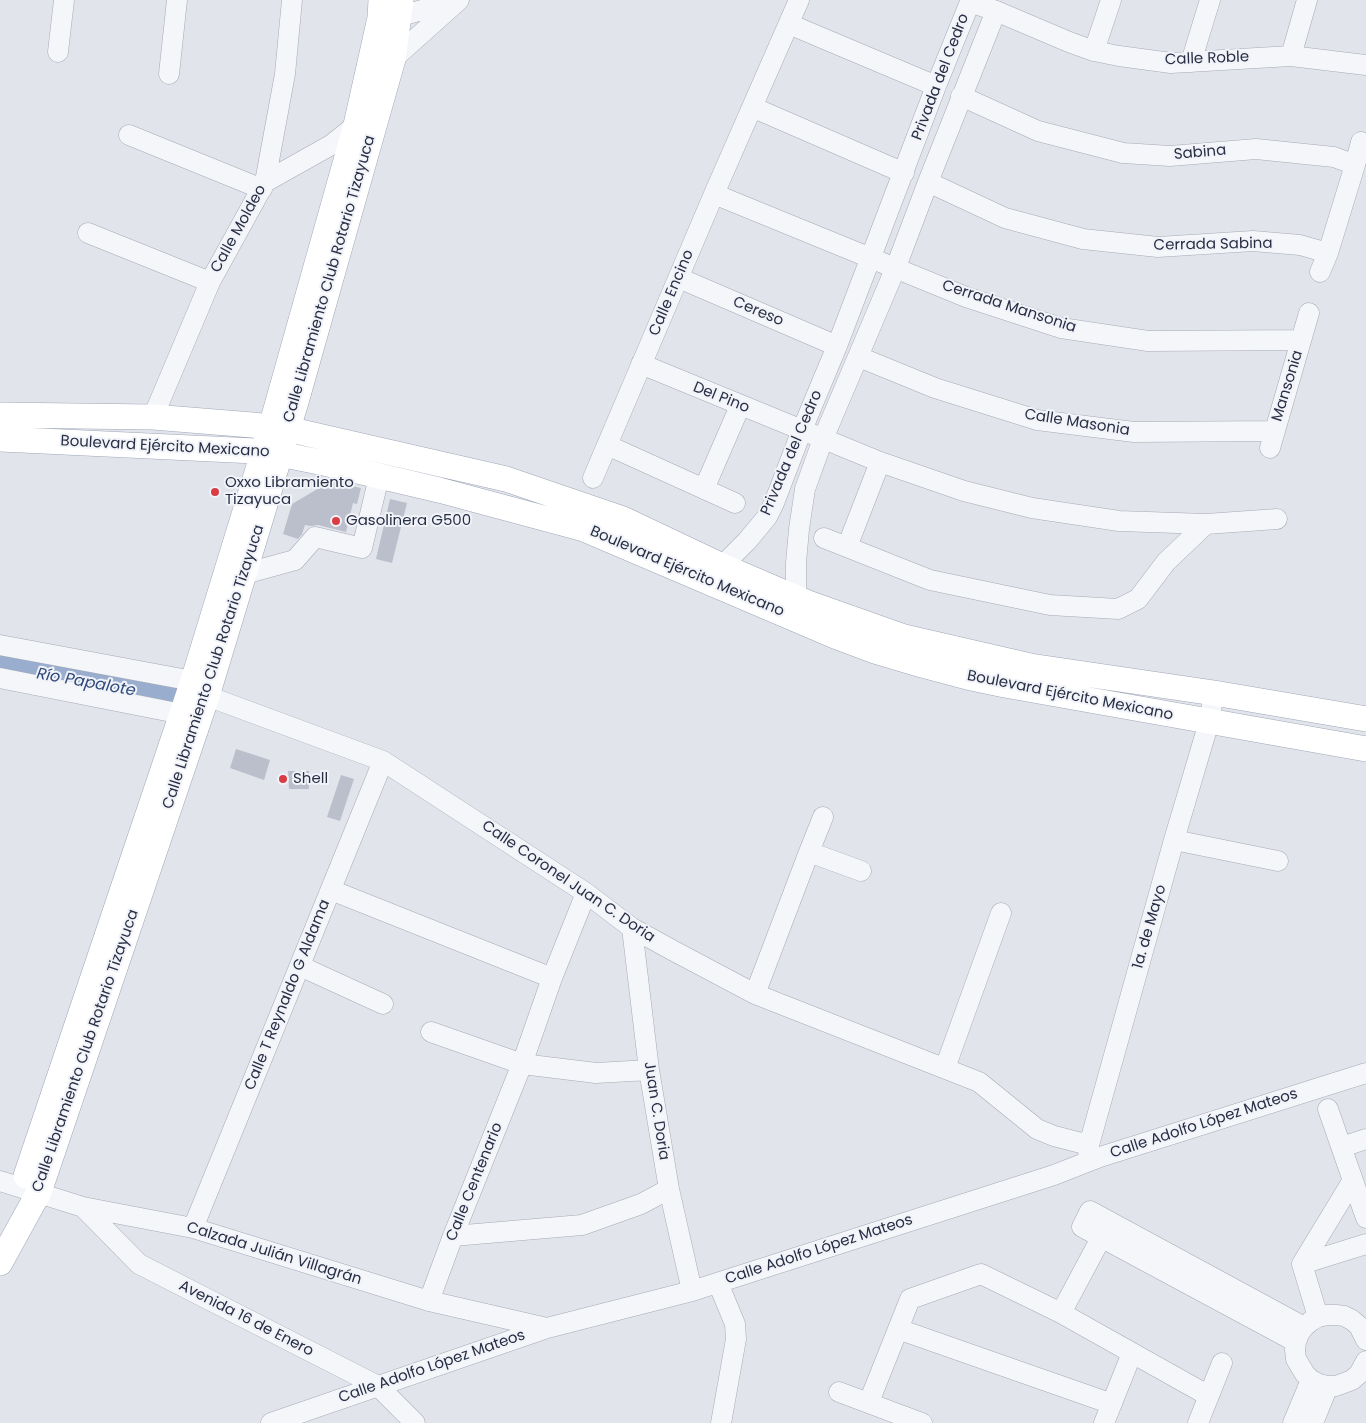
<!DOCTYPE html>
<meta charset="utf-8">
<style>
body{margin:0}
canvas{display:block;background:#e1e4eb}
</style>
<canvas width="1366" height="1423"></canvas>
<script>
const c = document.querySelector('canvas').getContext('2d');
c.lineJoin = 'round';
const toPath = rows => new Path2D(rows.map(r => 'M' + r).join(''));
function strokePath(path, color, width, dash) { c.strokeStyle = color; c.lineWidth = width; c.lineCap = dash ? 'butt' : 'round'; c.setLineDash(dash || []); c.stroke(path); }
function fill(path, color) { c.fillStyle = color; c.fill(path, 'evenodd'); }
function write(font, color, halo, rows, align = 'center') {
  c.font = font + ' Poppins,sans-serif'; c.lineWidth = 4; c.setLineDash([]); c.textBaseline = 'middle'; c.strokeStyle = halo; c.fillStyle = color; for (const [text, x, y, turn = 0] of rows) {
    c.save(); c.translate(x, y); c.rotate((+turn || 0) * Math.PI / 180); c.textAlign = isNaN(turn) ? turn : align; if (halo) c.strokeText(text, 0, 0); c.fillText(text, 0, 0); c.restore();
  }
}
strokePath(toPath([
 [0,668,171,699]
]), '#99aece', 26);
fill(toPath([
 [331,481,361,488,357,504,353,503,346,532,318,525,311,526,305,525,302,534,298,539,283,534,292,504],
 [390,499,407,503,392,563,376,559],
 [236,749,270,760,264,780,230,768],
 [288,771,309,771,309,789,289,789],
 [341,775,354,779,340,821,327,817]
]), '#bbbfcb');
const minor = toPath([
 [400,16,455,1],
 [789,24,936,86],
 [1094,51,1111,0],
 [58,52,64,0],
 [1291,56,1307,0],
 [393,59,459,0],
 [1191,62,1210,0],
 [169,74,177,0],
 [961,96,1038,131,1123,153,1170,156,1256,149,1334,157,1355,165],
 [752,107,904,173],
 [129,135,262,189],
 [265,182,331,145,356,125],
 [928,182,1005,218,1083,239,1158,247,1253,241,1300,245,1328,253],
 [714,194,966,297,1061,328,1148,341,1301,340],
 [88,233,210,282],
 [1320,272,1328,253,1355,165,1361,142],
 [679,278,837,346],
 [859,357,935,388,1037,420,1134,432,1274,431],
 [641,364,880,462,964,491,1032,508,1119,521,1206,524,1277,519],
 [153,417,210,282,265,182,285,74,292,0],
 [607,445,735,503],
 [1270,448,1309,313],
 [593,478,714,194,799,0],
 [704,489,740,406],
 [824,538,930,580,1050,605,1118,609,1138,599,1166,562,1206,524],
 [847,547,880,462],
 [722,566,747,541,767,517,774,503,802,430,837,346,936,86,970,2,996,11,1069,42,1094,51,1119,56,1171,63,1291,56,1366,65],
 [244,574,295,560,315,537,362,548,377,485,386,477],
 [796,598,796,563,799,529,805,489,823,439,896,267,928,182,996,11],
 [0,645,193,681],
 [0,678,182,714],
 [207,696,383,761,586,893,632,928,672,950,755,994,979,1082,1037,1129,1054,1136,1089,1145],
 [1174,840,1278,861],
 [809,852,861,871],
 [331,890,552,978],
 [632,928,649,1070,669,1189,692,1291],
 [300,966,383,1004],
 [755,994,809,852,823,817],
 [431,1032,522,1064,596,1073,649,1070],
 [945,1068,1001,913],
 [1328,1109,1366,1218],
 [1342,1147,1366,1139],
 [1088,1158,1089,1145,1174,840,1209,722,1214,693],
 [0,1181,83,1207,193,1228,429,1301,547,1328],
 [83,1207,139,1264,378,1386,415,1423],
 [193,1228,383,761],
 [453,1236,582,1225,641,1204,669,1189],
 [1302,1264,1366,1244],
 [718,1283,735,1324,736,1339,721,1423],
 [429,1301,453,1236,522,1064,552,978,586,893],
 [1061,1313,1101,1238],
 [1318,1317,1302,1264,1353,1180],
 [898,1329,1112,1404],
 [1366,1340,1359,1326,1352,1320,1344,1316,1336,1315,1327,1315,1318,1317,1311,1321,1304,1327,1299,1334,1296,1342,1295,1350,1296,1359,1305,1374,1311,1380,1319,1384,1328,1386,1336,1386,1352,1380,1359,1374,1366,1361],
 [1296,1342,1082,1227,1090,1211,1304,1327],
 [839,1392,922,1423],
 [869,1402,910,1299,981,1274,1061,1313,1209,1396],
 [271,1423,547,1328,692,1291,1054,1175,1100,1157,1366,1073],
 [1104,1423,1132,1353],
 [1198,1423,1222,1363],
 [1293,1423,1311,1380],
 [1313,1423,1328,1386]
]);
const major = toPath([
 [0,415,153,417,252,425,287,429,506,479,623,519,722,566,808,603,904,637,1030,666,1214,693,1366,719],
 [0,439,255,451,280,454,324,463,439,490,584,529,835,636,875,651,922,665,967,677,1005,685,1366,749],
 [26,1176,193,681,271,427,356,125,380,18,381,0],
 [0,1263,39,1192,207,696,296,402,393,59,401,0]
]);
strokePath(minor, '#a6aab6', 21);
strokePath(major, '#9fa7b8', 26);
strokePath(minor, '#f4f6f9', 20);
strokePath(major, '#fff', 25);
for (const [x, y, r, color] of [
 [215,492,5,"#da3c44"],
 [336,521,5,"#da3c44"],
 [283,779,5,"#da3c44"]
]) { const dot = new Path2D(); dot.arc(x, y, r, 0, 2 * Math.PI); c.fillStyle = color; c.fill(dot); strokePath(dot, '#f1f3f8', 2); }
write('15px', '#282f45', '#f1f3f8', [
 ["Calle Roble",1207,59,-2],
 ["Privada del Cedro",941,77,-69],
 ["Sabina",1200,153,-5],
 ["Calle Moldeo",239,229,-61],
 ["Cerrada Sabina",1213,245,-1],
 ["Calle Libramiento Club Rotario Tizayuca",330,279,-74],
 ["Calle Encino",672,293,-67],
 ["Cerrada Mansonia",1009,307,18],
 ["Cereso",758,312,23],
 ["Mansonia",1288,386,-73],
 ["Del Pino",721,398,22],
 ["Calle Masonia",1077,423,9],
 ["Boulevard Ejército Mexicano",165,447,3],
 ["Privada del Cedro",792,453,-67],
 ["Boulevard Ejército Mexicano",687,572,23],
 ["Calle Libramiento Club Rotario Tizayuca",214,667,-72],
 ["Boulevard Ejército Mexicano",1070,696,11],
 ["Calle Coronel Juan C. Doria",568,882,34],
 ["1a. de Mayo",1150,927,-74],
 ["Calle T Reynaldo G Aldama",288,995,-68],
 ["Calle Libramiento Club Rotario Tizayuca",86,1051,-71],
 ["Juan C. Doria",656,1111,81],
 ["Calle Adolfo López Mateos",1204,1124,-18],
 ["Calle Centenario",475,1182,-68],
 ["Calle Adolfo López Mateos",819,1250,-18],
 ["Calzada Julián Villagrán",274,1254,17],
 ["Avenida 16 de Enero",246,1319,27],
 ["Calle Adolfo López Mateos",432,1367,-19]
]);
write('15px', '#282f45', '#f1f3f8', [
 ["Oxxo Libramiento",225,483],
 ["Tizayuca",225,500],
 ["Gasolinera G500",346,521],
 ["Shell",293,779]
], 'left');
write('italic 16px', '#2e497c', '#f1f3f8', [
 ["Río Papalote",86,683,10]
]);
</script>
